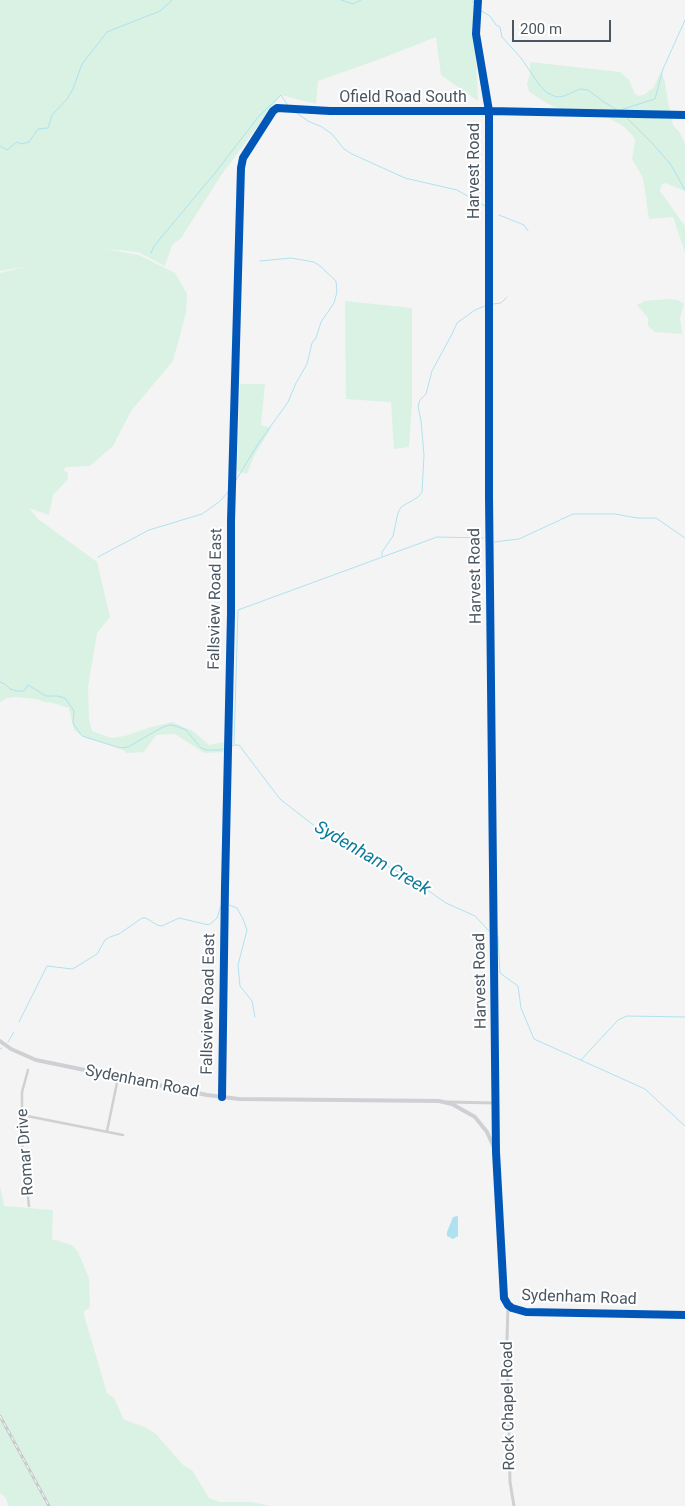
<!DOCTYPE html>
<style>
body{margin:0}
#map{position:relative;width:685px;height:1506px;overflow:hidden;background:#f4f4f4;font-family:Roboto,sans-serif}
canvas{display:block}
.scale{position:absolute;left:512px;top:20px;width:99px;height:22px;box-sizing:border-box;border:2px solid #4a5661;border-top:0;padding-left:6px;font-size:15px;line-height:18px;white-space:nowrap;color:#4a5661;-webkit-text-stroke:4px #fff;paint-order:stroke}
</style>
<div id="map">
<canvas width="685" height="1506"></canvas>
<div class="scale">200 m</div>
</div>
<script>
const c = document.querySelector('canvas').getContext('2d');
c.lineJoin = 'round';
function fill(path, color) { c.fillStyle = color; c.fill(path, 'evenodd'); }
const toPath = rows => new Path2D(rows.map(r => 'M' + r).join(''));
function strokePath(path, color, width, dash) { c.strokeStyle = color; c.lineWidth = width; c.lineCap = dash ? 'butt' : 'round'; c.setLineDash(dash || []); c.stroke(path); }
function write(font, color, halo, rows, align = 'center') {
  c.font = font + ' Roboto,sans-serif'; c.lineWidth = 4; c.setLineDash([]); c.textBaseline = 'middle'; c.strokeStyle = halo; c.fillStyle = color; for (const [text, x, y, turn = 0] of rows) {
    c.save(); c.translate(x, y); c.rotate((+turn || 0) * Math.PI / 180); c.textAlign = isNaN(turn) ? turn : align; if (halo) c.strokeText(text, 0, 0); c.fillText(text, 0, 0); c.restore();
  }
}
fill(toPath([
 [0,0,473,0,478,101,441,75,436,37,380,59,318,81,316,104,281,95,222,174,181,238,172,245,165,266,138,252,105,249,139,255,175,273,187,294,186,313,173,361,131,411,113,446,90,466,66,467,63,470,68,473,68,479,53,495,49,515,29,508,38,519,97,562,110,617,97,633,88,687,89,719,92,731,111,738,125,736,148,728,172,722,193,731,209,745,224,742,227,752,204,753,175,734,156,735,144,752,127,753,120,748,86,738,74,730,69,708,49,702,47,703,36,699,15,697,7,698,0,702,0,273,24,267,0,271],
 [530,62,620,72,629,80,635,94,639,96,644,95,654,87,661,71,665,82,668,103,672,114,672,120,673,125,680,133,685,144,685,191,665,183,661,185,660,191,685,226,685,253,673,217,649,219,643,178,632,159,635,141,634,137,623,126,603,115,567,111,554,107,535,96,529,91,527,84,530,73],
 [668,299,677,300,684,304,680,318,682,334,655,332,648,326,648,318,637,305,645,301],
 [345,301,412,308,412,404,409,447,394,449,391,402,346,399],
 [240,384,265,384,261,425,271,428,254,456,247,474,237,471],
 [0,1186,4,1206,53,1210,52,1239,72,1245,78,1252,89,1278,90,1306,88,1309,84,1311,84,1315,107,1393,114,1398,124,1420,145,1427,156,1434,183,1465,192,1470,209,1498,220,1502,251,1502,271,1506,9,1506,5,1497,0,1493]
]), '#d9f2e3');
fill(toPath([
 [458,1216,458,1236,453,1239,447,1236,447,1232,453,1217]
]), '#aee2f0');
strokePath(toPath([
 [341,0,353,4,361,0],
 [472,0,476,6],
 [478,9,490,16,496,25,500,27,502,37,521,58,538,83,546,92,556,97,564,96,580,89,588,90,604,102,622,113],
 [620,110,655,99,663,69,685,20],
 [294,111,308,121,322,127,332,134,344,149,352,154,405,178,457,190,487,207],
 [625,116,654,145,671,165,685,190],
 [0,146,7,150,17,142,21,144,29,142,38,129,48,128,52,115,67,99,73,89,82,64,107,32,160,11,172,0],
 [499,215,524,225,528,231],
 [151,253,154,246,215,173,259,116,281,95,289,107],
 [493,304,501,303,507,297],
 [233,485,258,444,288,402,296,383,307,364,312,343,316,338,321,322,334,303,337,292,336,281,320,266,314,262,291,258,260,261],
 [494,542,519,539,573,514,615,514,637,518,656,518,685,538],
 [382,556,382,552,393,536,398,513,401,507,418,497,422,492,424,455,421,421,418,406,420,400,426,394,432,371,452,334,457,323,475,310,487,305],
 [98,557,149,530,202,514,219,502,231,489],
 [0,682,5,684,10,689,17,691,24,691,28,685,46,696,57,696,65,698,74,711,73,723,82,736,120,748,128,747,161,728,169,725,176,726,186,730,201,748,207,750,220,750,234,745,239,745,280,799,321,831,410,878,446,903,475,916,489,931],
 [234,744,238,610,437,537,483,538],
 [229,905,237,908,243,919,247,930,238,965,240,986,252,1001,255,1017],
 [498,936,500,973,518,986,521,1008,534,1039,645,1089,685,1126],
 [19,1022,47,966,72,969,76,967,97,954,105,940,110,937,119,934,142,918,146,918,157,925,162,926,179,918,209,925,217,918,221,906],
 [8,1042,14,1032],
 [0,1049,2,1048],
 [581,1060,618,1020,627,1016,685,1017]
]), '#aee2f0', 1);
strokePath(toPath([
 [28,1070,22,1092,22,1142,29,1206],
 [22,1115,123,1135],
 [107,1131,118,1078]
]), '#ced0d2', 2.5);
strokePath(toPath([
 [478,0,476,34,489,111,489,497,496,1151],
 [222,1097,225,886,231,614,231,521,241,168,243,158,273,111,277,108,330,111,489,111,685,115],
 [447,1102,497,1103],
 [508,1305,507,1340,510,1482,514,1506]
]), '#ced0d2', 3);
strokePath(toPath([
 [0,1041,11,1049,36,1060,207,1095,239,1099,439,1101,452,1104,475,1117,487,1132,496,1152,504,1289,504,1298,508,1305,517,1311,526,1312,685,1315]
]), '#ced0d4', 4);
const rail = toPath([
 [0,1416,49,1506]
]);
strokePath(rail, '#c9cacc', 3);
strokePath(rail, '#fff', 1, [4]);
strokePath(toPath([
 [478,0,476,34,489,111,489,497,496,1152,504,1298,508,1305,512,1308,526,1312,685,1315],
 [222,1097,225,886,231,614,231,521,241,168,243,158,273,111,277,108,330,111,489,111,685,115]
]), '#0057b8', 8);
write('16px', '#4a5661', '#fff', [
 ["Ofield Road South",403,98],
 ["Harvest Road",475,171,-90],
 ["Harvest Road",476,576,-91],
 ["Fallsview Road East",216,599,-89],
 ["Harvest Road",481,981,-91],
 ["Fallsview Road East",209,1004,-89],
 ["Sydenham Road",142,1082,11],
 ["Romar Drive",26,1152,-94],
 ["Sydenham Road",579,1298,2],
 ["Rock Chapel Road",509,1406,-91]
]);
write('italic 18px', '#0c7c9b', '#fff', [
 ["Sydenham Creek",372,859,30]
]);
</script>
